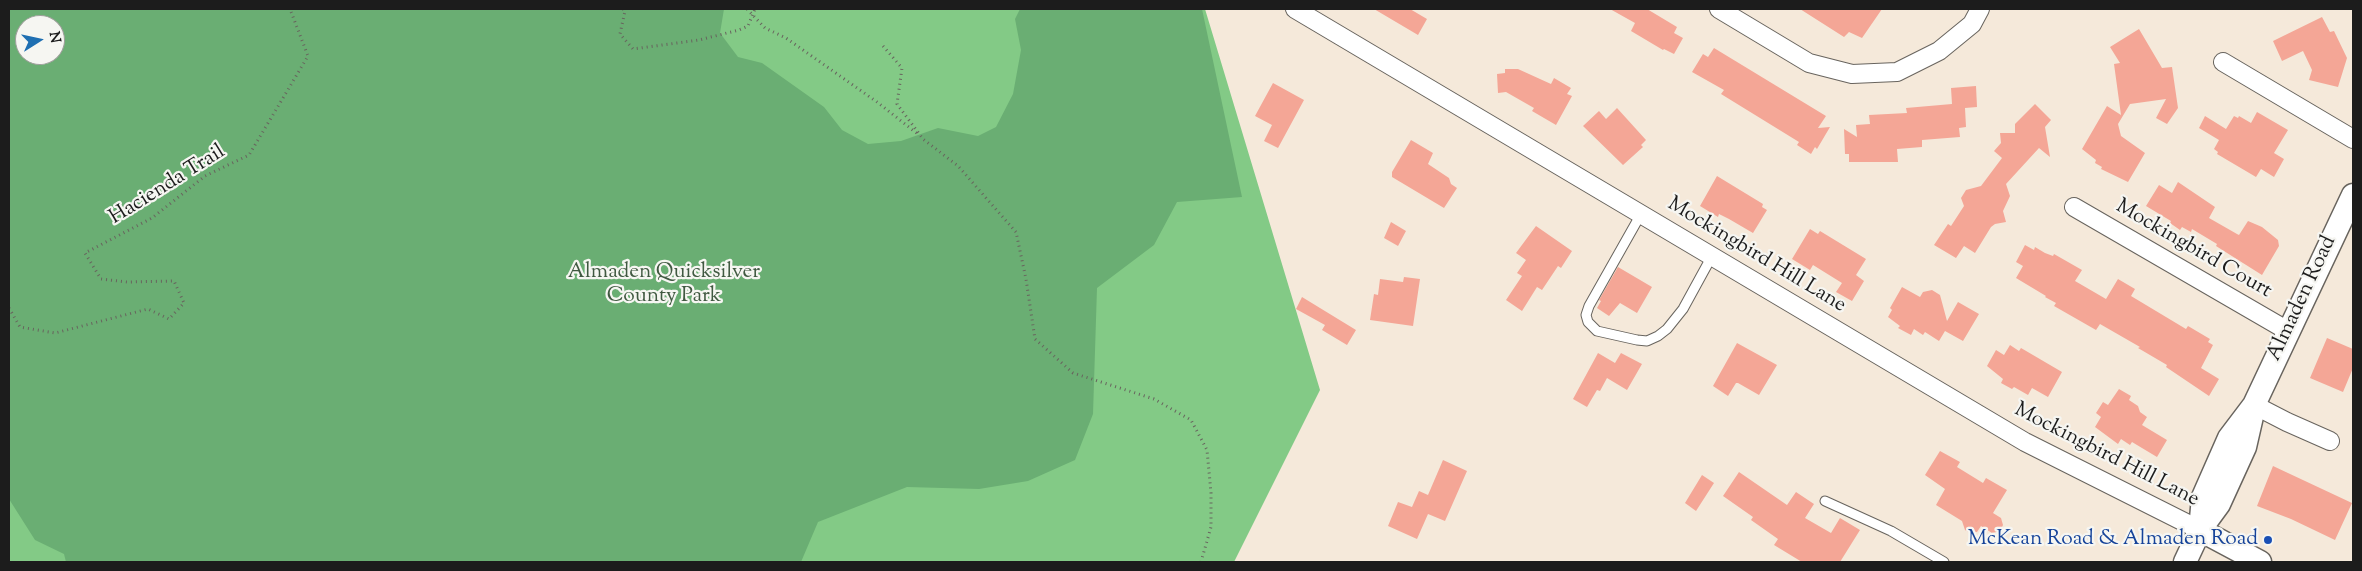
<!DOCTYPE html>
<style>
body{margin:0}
#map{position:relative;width:2362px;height:571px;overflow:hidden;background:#f5e9da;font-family:"Sorts Mill Goudy",serif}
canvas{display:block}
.frame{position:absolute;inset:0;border:10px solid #1c1c1c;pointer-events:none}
.north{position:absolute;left:15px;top:15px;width:50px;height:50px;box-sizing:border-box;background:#f6f6f2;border:1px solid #9f9f9c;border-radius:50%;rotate:80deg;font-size:14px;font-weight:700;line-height:20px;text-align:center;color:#1c1c1c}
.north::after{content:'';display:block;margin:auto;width:18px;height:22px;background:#1f6fb2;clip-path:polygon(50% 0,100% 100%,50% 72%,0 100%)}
</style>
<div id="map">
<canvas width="2362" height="571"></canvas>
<div class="frame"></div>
<div class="north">N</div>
</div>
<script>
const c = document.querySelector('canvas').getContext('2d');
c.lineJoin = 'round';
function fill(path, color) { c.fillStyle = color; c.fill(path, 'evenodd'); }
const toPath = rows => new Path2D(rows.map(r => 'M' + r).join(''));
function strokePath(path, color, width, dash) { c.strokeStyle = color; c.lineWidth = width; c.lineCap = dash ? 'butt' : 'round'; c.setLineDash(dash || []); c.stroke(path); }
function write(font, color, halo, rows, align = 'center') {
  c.font = font + ' "Sorts Mill Goudy",serif'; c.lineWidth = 4.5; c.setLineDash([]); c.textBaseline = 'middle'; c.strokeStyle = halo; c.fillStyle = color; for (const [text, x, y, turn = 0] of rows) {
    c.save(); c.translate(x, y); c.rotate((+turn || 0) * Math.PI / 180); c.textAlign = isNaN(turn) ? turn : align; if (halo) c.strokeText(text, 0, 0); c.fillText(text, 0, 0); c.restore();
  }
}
fill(toPath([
 [9,9,1205,9,1320,390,1234,562,9,562],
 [25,25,55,25,55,55,25,55]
]), '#83ca86');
fill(toPath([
 [9,9,724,9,720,33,738,57,762,63,824,107,842,130,868,144,901,141,938,128,978,136,996,127,1013,94,1021,50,1015,19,1020,9,1202,9,1242,197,1177,202,1154,245,1097,288,1093,414,1075,460,1028,481,979,489,907,487,818,522,801,562,66,562,64,554,35,540,9,499],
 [25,25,55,25,55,55,25,55]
]), '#6aae73');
fill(toPath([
 [1374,9,1410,9,1427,19,1418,35],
 [1610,9,1647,9,1677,27,1674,33,1683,38,1674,54,1664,49,1663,50,1631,31,1635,23],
 [1800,9,1882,9,1862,38,1849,32,1844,37],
 [2322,17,2330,32,2334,31,2347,58,2338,87,2309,80,2312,70,2303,51,2282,61,2273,41],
 [2139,29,2162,68,2172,67,2178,108,2167,124,2156,118,2166,99,2130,104,2118,124,2121,136,2145,153,2128,182,2101,169,2102,167,2095,163,2096,160,2082,149,2107,106,2121,115,2114,64,2120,63,2110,47],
 [1714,48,1826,116,1818,128,1830,127,1817,149,1815,147,1811,154,1797,145,1799,142,1721,94,1724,90,1692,72,1703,54,1708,57],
 [1505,69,1518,69,1551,84,1554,78,1571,88,1567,94,1572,96,1556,125,1532,111,1534,108,1506,92,1498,93,1497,74,1505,73],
 [1273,83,1304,100,1278,148,1264,141,1272,125,1255,116],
 [1976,86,1977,107,1965,108,1966,127,1959,128,1960,137,1922,140,1922,147,1897,149,1898,162,1849,162,1849,154,1845,154,1844,129,1857,137,1856,125,1870,124,1869,115,1907,113,1906,108,1952,104,1951,88],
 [2035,104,2051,120,2045,127,2050,157,2039,148,2006,184,2010,196,2003,211,2006,222,1995,224,1991,227,1975,253,1964,246,1956,258,1934,245,1948,224,1951,226,1964,206,1961,198,1966,190,1981,186,2002,158,1994,151,2001,143,2000,133,2015,133,2015,124],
 [1617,108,1646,140,1641,145,1643,147,1623,165,1583,126,1599,111,1606,119],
 [2257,112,2288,130,2274,153,2284,159,2274,177,2261,169,2256,177,2217,154,2218,152,2214,149,2219,140,2199,128,2205,116,2226,129,2234,116,2238,118,2239,116,2251,123],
 [1411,140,1433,153,1428,164,1449,178,1451,184,1457,188,1444,208,1392,177,1392,172],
 [1717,176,1763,204,1762,207,1767,210,1753,233,1729,219,1719,214,1718,217,1700,206],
 [2178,182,2215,207,2209,218,2237,234,2239,235,2248,221,2262,227,2278,240,2279,246,2262,275,2216,246,2217,244,2192,229,2191,232,2182,227,2180,230,2170,223,2171,221,2146,206,2159,185,2172,193],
 [1391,222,1406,231,1398,246,1384,238],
 [1536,226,1572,251,1561,268,1558,266,1542,290,1537,287,1522,311,1506,300,1522,276,1517,273,1526,260,1516,253],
 [1810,229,1818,234,1820,231,1866,259,1856,275,1864,281,1852,301,1836,292,1842,283,1813,265,1810,270,1792,259],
 [2025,245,2034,250,2035,247,2045,253,2053,256,2054,254,2082,270,2075,281,2106,299,2118,279,2135,289,2131,296,2186,329,2188,326,2210,339,2208,342,2213,345,2201,368,2219,379,2209,396,2166,367,2167,365,2138,348,2140,347,2100,324,2096,330,2054,306,2056,303,2045,297,2046,296,2016,278,2023,266,2016,262],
 [1618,267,1652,287,1637,313,1620,303,1609,316,1597,308,1601,301,1599,300],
 [1404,277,1420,279,1413,326,1370,320,1374,294,1378,295,1380,279,1403,282],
 [1902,287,1920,297,1923,292,1932,290,1940,295,1947,321,1958,302,1979,314,1963,341,1945,331,1939,341,1925,332,1923,335,1914,329,1911,335,1898,328,1900,326,1888,317,1892,310,1890,308],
 [1302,297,1356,330,1347,345,1322,330,1325,325,1296,309],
 [2327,338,2353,349,2353,368,2343,392,2310,378],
 [1737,343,1777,365,1759,395,1738,383,1736,383,1728,396,1713,386],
 [2010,345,2019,351,2021,348,2062,372,2048,397,2032,388,2028,395,2014,387,2012,389,2001,383,2003,379,1987,366,1996,350,2004,355],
 [1598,353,1615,363,1621,353,1642,364,1627,390,1607,378,1600,391,1597,390,1587,407,1573,399],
 [2119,389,2131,396,2129,400,2138,406,2140,412,2147,417,2142,425,2167,440,2157,457,2132,442,2130,445,2121,439,2118,444,2095,427,2101,417,2096,413,2103,402,2108,405],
 [1940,451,1960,462,1957,467,1983,483,1986,478,2007,490,1993,513,2001,518,2003,525,2000,531,1992,533,1981,526,1977,532,1970,533,1965,530,1962,521,1936,505,1945,489,1925,475],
 [1443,460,1467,471,1445,521,1428,514,1417,539,1388,526,1398,502,1412,507,1419,491,1428,495],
 [2273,466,2352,503,2335,540,2291,519,2257,506],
 [1739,472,1787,505,1796,492,1814,504,1805,518,1831,533,1840,518,1860,530,1840,562,1802,562,1774,545,1778,539,1751,520,1753,517,1723,496],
 [1702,475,1714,483,1696,511,1685,503]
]), '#f4a696');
const service = toPath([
 [1641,214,1589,306,1586,315,1588,322,1597,331,1637,340,1647,341,1658,336,1667,329,1683,309,1712,256],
 [1825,501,1891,531,1944,562]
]);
const minor = toPath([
 [1295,9,2025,442,2200,530],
 [1719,9,1809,63,1852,74,1897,72,1939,51,1972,24,1980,9],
 [2223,62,2353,139],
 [2074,207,2288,331],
 [2254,405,2287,422,2330,441]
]);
const tertiary = toPath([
 [2200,530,2203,497,2229,438,2254,405,2353,195],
 [2200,530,2260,562],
 [2185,562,2200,530,2219,504,2245,447,2253,412]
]);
strokePath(service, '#68645e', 11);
strokePath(minor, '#68645e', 20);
strokePath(tertiary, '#68645e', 25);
strokePath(toPath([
 [623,9,625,11,620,34,633,49,699,40,739,30,748,26,755,9],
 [747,9,765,28,786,38,877,102,919,135],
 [883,46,902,68,897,104,923,139,958,166,1016,232,1026,279,1035,339,1073,373,1154,399,1191,420,1207,450,1211,493,1211,527,1201,562],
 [9,308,20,327,55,333,148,309,169,319,184,303,174,281,127,282,101,279,85,253,152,218,205,176,249,155,308,56,290,9]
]), '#68645e', 3, [1, 4]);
strokePath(service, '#fff', 9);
strokePath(minor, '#fff', 18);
strokePath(tertiary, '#fff', 22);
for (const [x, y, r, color] of [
 [2268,540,5,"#1a4fb4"]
]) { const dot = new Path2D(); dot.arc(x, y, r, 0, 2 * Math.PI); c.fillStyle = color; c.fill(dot); strokePath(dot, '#f6f6f2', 2); }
write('21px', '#1c1c1c', '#f6f6f2', [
 ["Hacienda Trail",168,186,-32],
 ["Mockingbird Court",2193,250,30],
 ["Mockingbird Hill Lane",1756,256,31],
 ["Almaden Road",2303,299,-65],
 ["Mockingbird Hill Lane",2106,456,27]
]);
write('21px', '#405941', '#f6f6f2', [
 ["Almaden Quicksilver",664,273],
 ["County Park",664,297]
]);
write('21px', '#164399', '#f6f6f2', [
 ["McKean Road & Almaden Road",2258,540]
], 'right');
</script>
